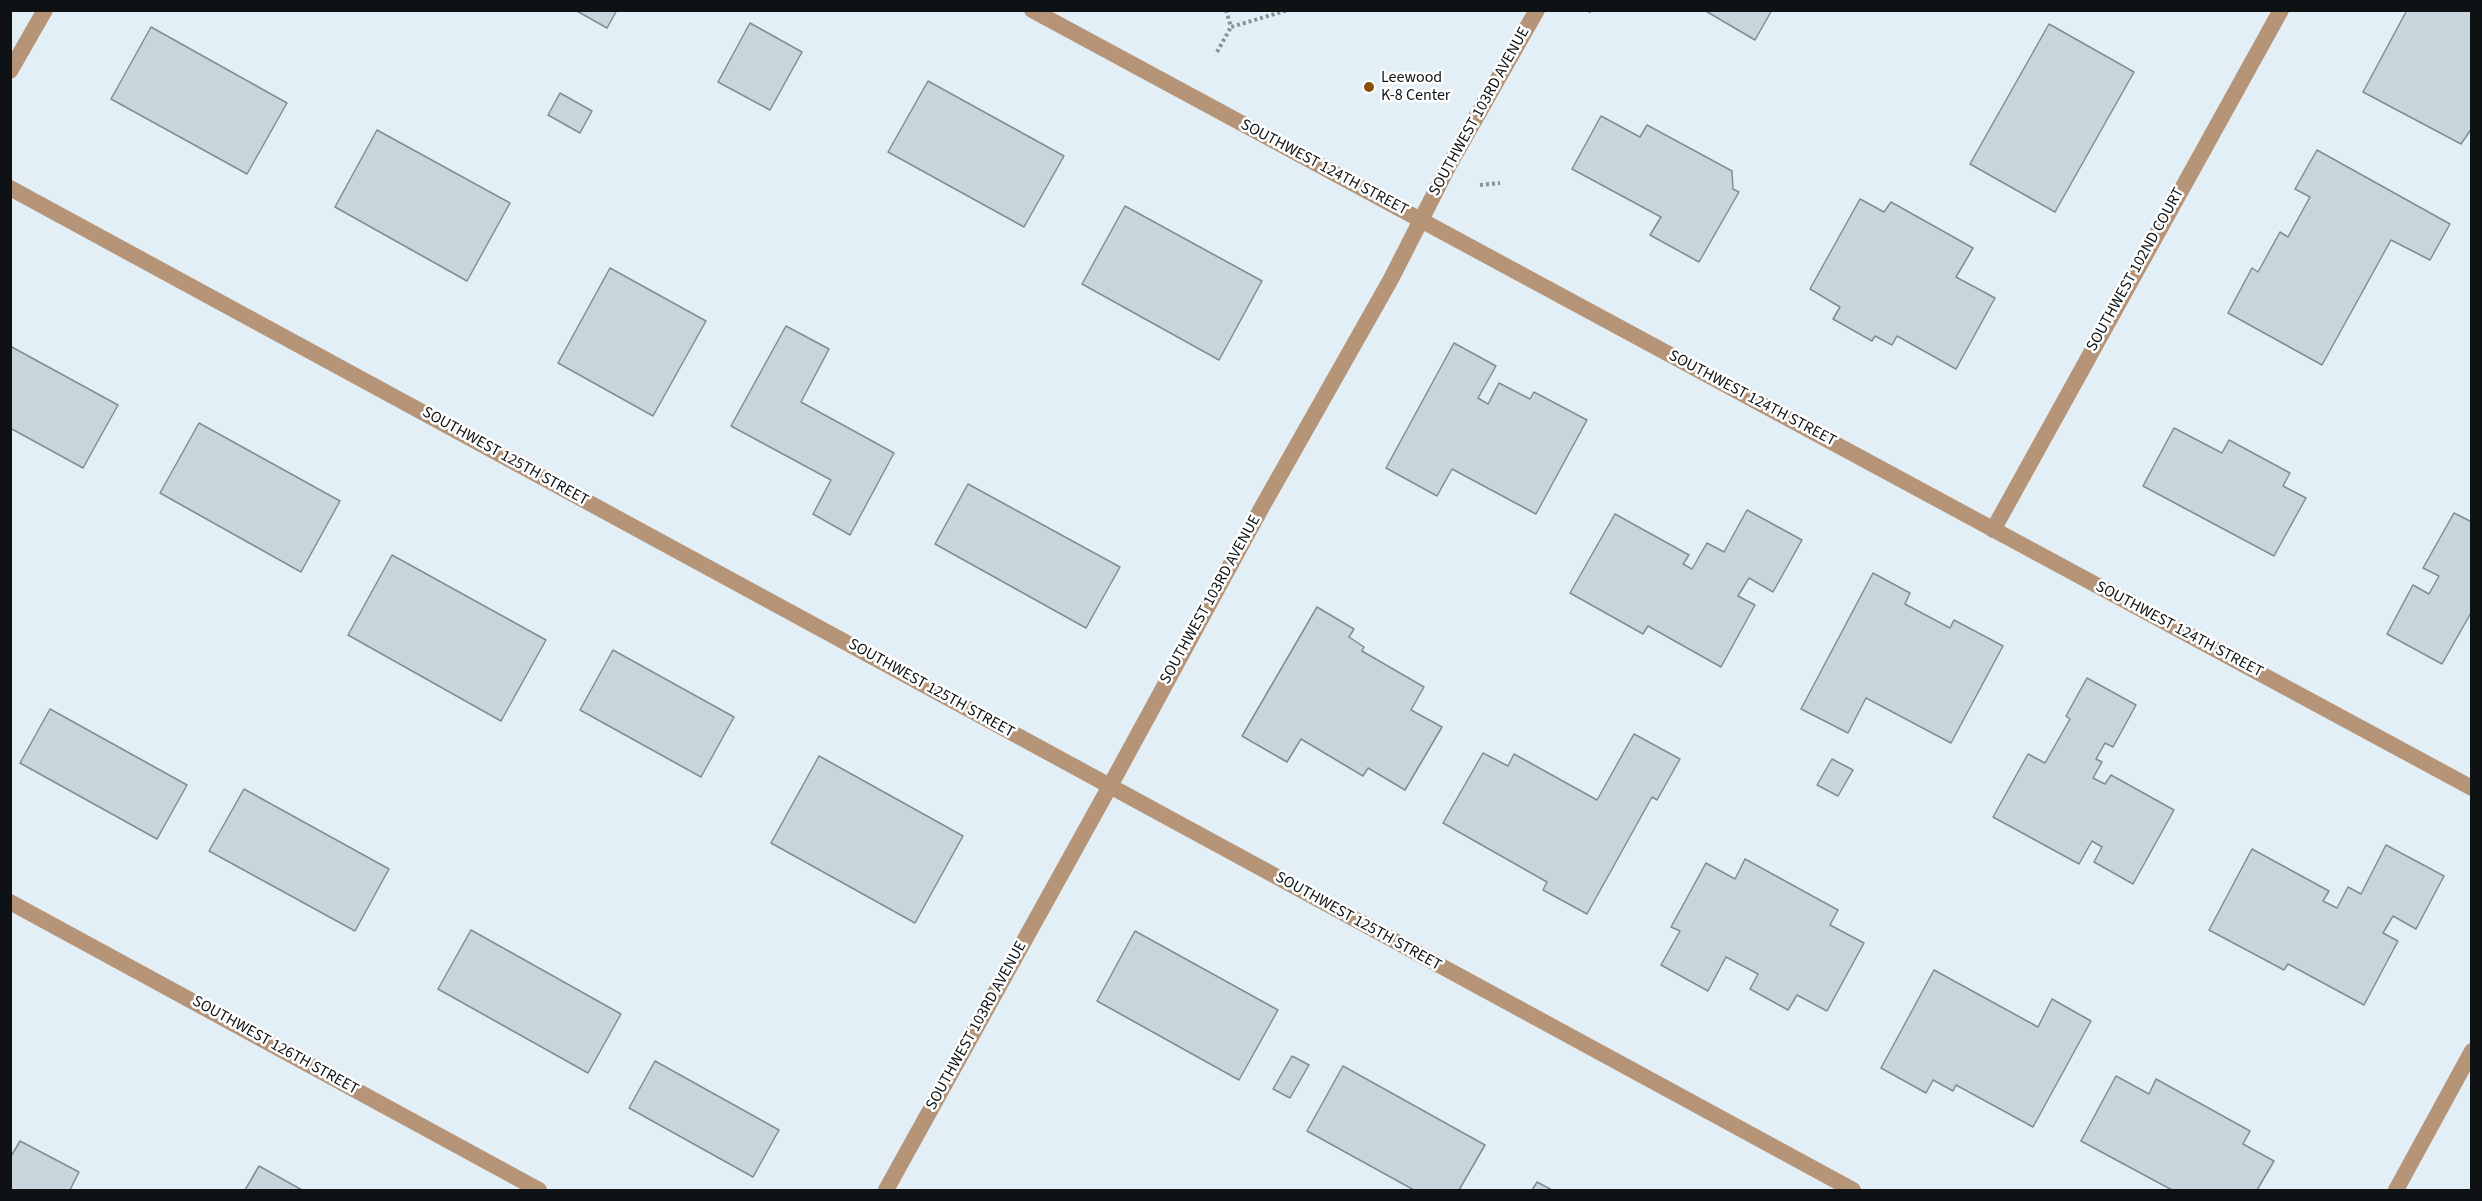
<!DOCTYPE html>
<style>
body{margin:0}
#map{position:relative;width:2482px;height:1201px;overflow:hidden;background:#e2eff6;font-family:"Source Sans 3",sans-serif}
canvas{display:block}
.frame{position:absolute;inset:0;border:12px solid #0e1214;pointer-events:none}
</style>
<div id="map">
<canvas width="2482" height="1201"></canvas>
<div class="frame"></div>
</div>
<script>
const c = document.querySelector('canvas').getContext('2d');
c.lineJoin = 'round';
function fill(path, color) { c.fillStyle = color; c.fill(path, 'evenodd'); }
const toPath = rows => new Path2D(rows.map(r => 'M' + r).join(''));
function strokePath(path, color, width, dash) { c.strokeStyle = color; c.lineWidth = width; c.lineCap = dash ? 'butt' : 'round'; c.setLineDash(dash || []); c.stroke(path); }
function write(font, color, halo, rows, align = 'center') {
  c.font = font + ' "Source Sans 3",sans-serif'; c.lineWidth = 5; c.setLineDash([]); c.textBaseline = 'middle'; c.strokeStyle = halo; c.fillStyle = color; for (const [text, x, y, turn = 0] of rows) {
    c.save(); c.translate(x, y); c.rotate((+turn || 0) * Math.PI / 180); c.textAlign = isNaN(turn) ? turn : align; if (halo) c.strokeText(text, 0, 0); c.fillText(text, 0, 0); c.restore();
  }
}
const building = toPath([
 [575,10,617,10,607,28,575,10],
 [1704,10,1772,10,1755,40,1704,10],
 [2407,10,2472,10,2472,128,2461,144,2363,92,2407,10],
 [750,23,802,52,770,110,718,82,750,23],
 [2049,24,2134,72,2055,212,1970,164,2049,24],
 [151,27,287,103,247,174,111,99,151,27],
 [928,81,1064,156,1024,227,888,152,928,81],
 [560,93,592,111,580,133,548,115,560,93],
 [1601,116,1640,137,1647,125,1732,171,1733,189,1739,192,1699,262,1650,235,1661,217,1572,169,1601,116],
 [377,130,510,203,467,281,335,207,377,130],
 [2317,150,2450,224,2430,260,2391,240,2322,365,2228,313,2252,268,2258,272,2280,232,2288,237,2310,197,2295,189,2317,150],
 [1860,199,1884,212,1891,202,1973,248,1956,277,1995,298,1956,369,1897,336,1892,345,1875,336,1872,341,1833,319,1840,307,1810,289,1860,199],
 [1125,206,1262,281,1219,360,1082,284,1125,206],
 [610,268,706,321,653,416,558,363,610,268],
 [786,326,829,349,801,402,894,453,850,535,813,514,831,480,731,426,786,326],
 [1454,343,1496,366,1478,398,1488,404,1499,383,1530,399,1534,392,1587,420,1536,514,1452,469,1437,496,1386,468,1454,343],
 [10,346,118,405,83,468,10,428,10,346],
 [199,423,340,501,301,572,160,493,199,423],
 [2174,428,2222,453,2229,440,2290,473,2283,486,2306,498,2274,556,2143,486,2174,428],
 [968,484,1120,567,1086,628,935,544,968,484],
 [1747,510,1802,540,1773,592,1749,578,1738,596,1755,605,1721,667,1648,626,1643,634,1570,593,1615,514,1689,555,1683,564,1692,569,1707,543,1724,552,1747,510],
 [2454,513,2472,522,2472,611,2442,664,2387,634,2413,585,2429,594,2439,576,2423,568,2454,513],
 [392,555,546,640,501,721,348,635,392,555],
 [1873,573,1910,593,1905,604,1950,628,1954,620,2003,646,1951,743,1866,698,1848,733,1801,709,1873,573],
 [1317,607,1354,629,1349,637,1364,647,1362,651,1424,687,1411,710,1442,727,1405,790,1368,768,1363,776,1301,739,1287,762,1242,736,1317,607],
 [613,650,734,717,701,777,580,710,613,650],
 [2087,678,2136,705,2113,747,2105,743,2096,759,2102,762,2093,778,2105,784,2111,775,2174,810,2133,884,2094,862,2102,847,2092,841,2079,864,1993,817,2028,754,2045,763,2070,719,2066,716,2087,678],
 [50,709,187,785,157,839,20,763,50,709],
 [1634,734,1680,759,1657,800,1652,797,1587,914,1543,890,1547,882,1443,823,1483,753,1508,766,1514,754,1597,800,1634,734],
 [819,756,963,836,915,923,771,843,819,756],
 [1832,759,1853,770,1838,796,1817,785,1832,759],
 [244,789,389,869,355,931,209,851,244,789],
 [2386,845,2444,876,2416,929,2393,916,2383,933,2398,941,2364,1005,2288,964,2284,970,2209,930,2252,849,2329,891,2323,901,2337,908,2348,887,2361,894,2386,845],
 [1745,859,1838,910,1830,925,1864,943,1827,1011,1797,995,1788,1010,1750,989,1758,974,1726,957,1708,991,1661,965,1680,931,1671,927,1706,863,1735,879,1745,859],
 [471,930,621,1014,588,1073,438,989,471,930],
 [1135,931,1278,1010,1239,1080,1097,1001,1135,931],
 [1934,970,2038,1027,2052,999,2091,1021,2033,1127,1956,1085,1953,1091,1933,1080,1926,1093,1881,1068,1934,970],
 [1292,1056,1309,1065,1290,1098,1273,1089,1292,1056],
 [655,1061,779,1130,753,1177,629,1108,655,1061],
 [1343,1066,1485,1145,1459,1190,1414,1190,1307,1131,1343,1066],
 [2116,1076,2149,1094,2156,1079,2250,1131,2243,1144,2274,1161,2257,1190,2172,1190,2081,1141,2116,1076],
 [20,1141,79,1172,70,1190,10,1190,10,1158,20,1141],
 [259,1166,302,1190,245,1190,259,1166],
 [1537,1182,1552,1190,1532,1190,1537,1182]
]);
fill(building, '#c8d5dc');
strokePath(building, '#818d93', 1.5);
strokePath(toPath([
 [1226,10,1231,27,1288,10],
 [1589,10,1591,12],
 [1217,52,1231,27],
 [1480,185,1500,183]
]), '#899297', 4, [3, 3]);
strokePath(toPath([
 [1032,10,2472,788],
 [10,71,45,10],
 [10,188,1853,1190],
 [1993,530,2281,10],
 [10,902,539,1190],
 [886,1190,1110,786,1262,507,1391,279,1448,167,1537,10]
]), '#b69477', 16);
strokePath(toPath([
 [2396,1190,2472,1051]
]), '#b69477', 16);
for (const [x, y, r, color] of [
 [1369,87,6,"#894f08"]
]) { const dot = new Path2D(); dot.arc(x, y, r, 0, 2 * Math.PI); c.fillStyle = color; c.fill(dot); strokePath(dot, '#fff', 2); }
write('16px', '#0e1214', '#fff', [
 ["Leewood",1381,78],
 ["K-8 Center",1381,96]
], 'left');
write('16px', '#0e1214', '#fff', [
 ["SOUTHWEST 103RD AVENUE",1480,112,-61],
 ["SOUTHWEST 124TH STREET",1324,168,28],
 ["SOUTHWEST 102ND COURT",2136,270,-61],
 ["SOUTHWEST 124TH STREET",1752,399,28],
 ["SOUTHWEST 125TH STREET",505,457,29],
 ["SOUTHWEST 103RD AVENUE",1211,600,-61],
 ["SOUTHWEST 124TH STREET",2179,630,28],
 ["SOUTHWEST 125TH STREET",931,689,29],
 ["SOUTHWEST 125TH STREET",1358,922,29],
 ["SOUTHWEST 103RD AVENUE",977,1026,-61],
 ["SOUTHWEST 126TH STREET",275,1046,29]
]);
</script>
